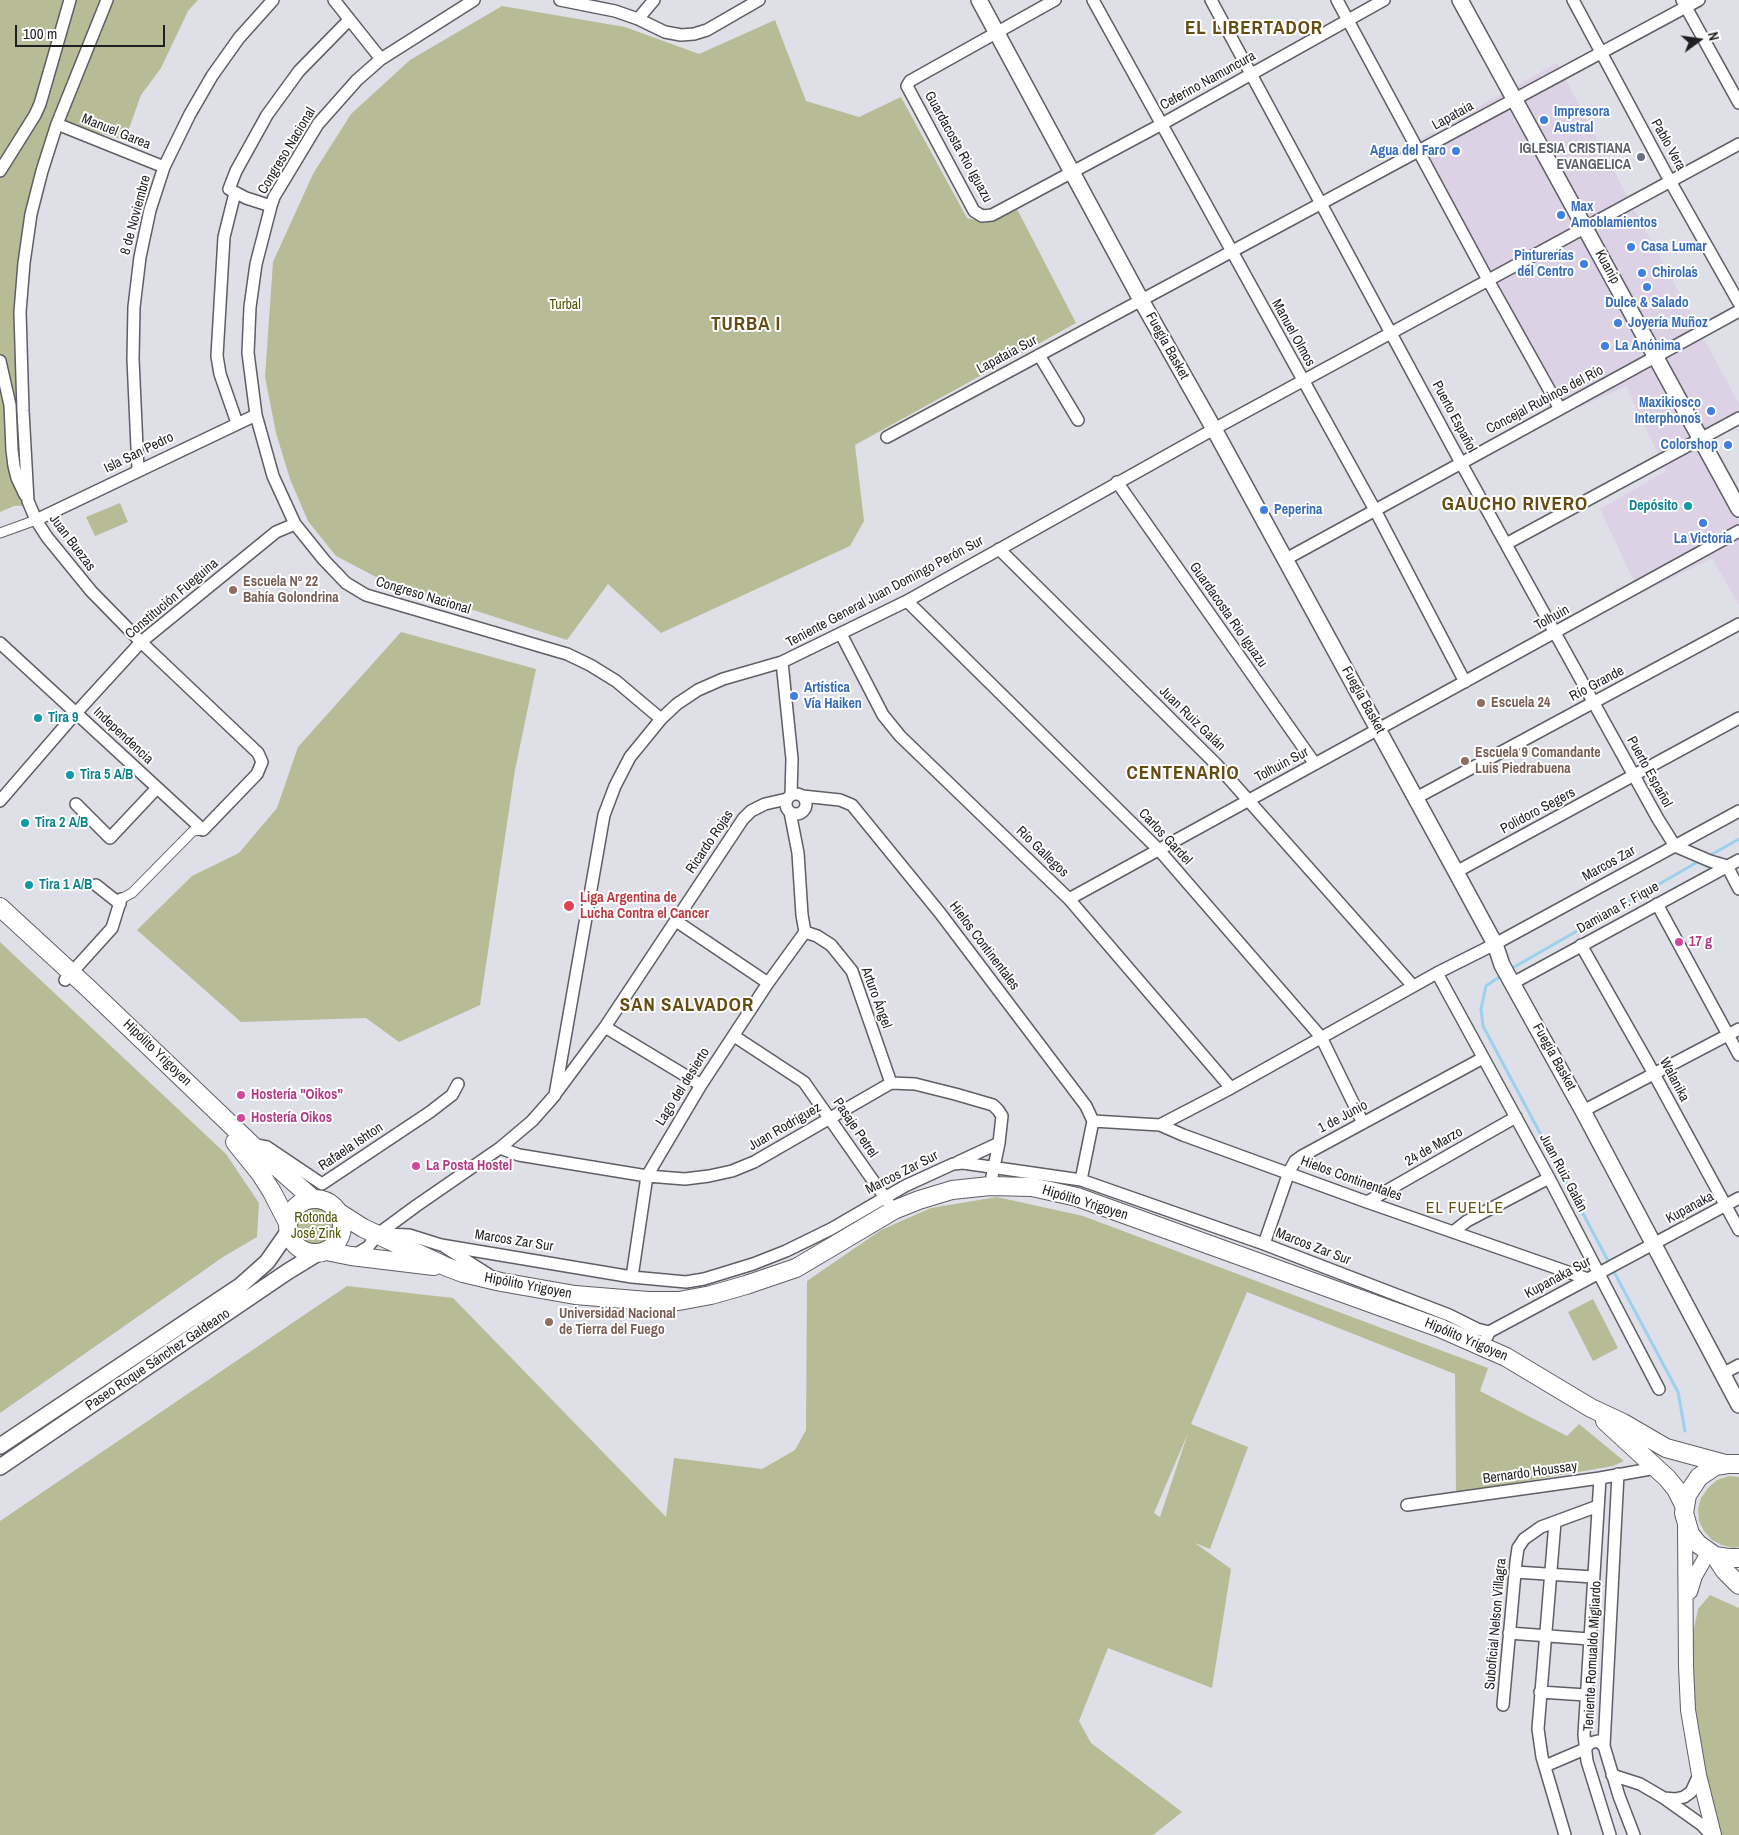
<!DOCTYPE html>
<meta charset="utf-8">
<style>
body{margin:0}
#map{position:relative;width:1739px;height:1835px;overflow:hidden;background:#dfdfe7;font-family:"Archivo Narrow",sans-serif}
canvas{display:block}
.north{position:absolute;left:1674px;top:15px;width:50px;height:50px;-webkit-text-stroke:4px #fff;paint-order:stroke;rotate:76deg;font-size:14px;font-weight:700;line-height:20px;text-align:center;color:#1f1f22}
.north::after{content:'';display:block;margin:auto;width:18px;height:22px;background:#1f1f22;clip-path:polygon(50% 0,100% 100%,50% 72%,0 100%)}
.scale{position:absolute;left:15px;top:25px;width:150px;height:22px;box-sizing:border-box;border:2px solid #1f1f22;border-top:0;padding-left:6px;font-size:15px;line-height:18px;white-space:nowrap;color:#1f1f22;-webkit-text-stroke:4px #fff;paint-order:stroke}
</style>
<div id="map">
<canvas width="1739" height="1835"></canvas>
<div class="north">N</div>
<div class="scale">100 m</div>
</div>
<script>
const c = document.querySelector('canvas').getContext('2d');
c.lineJoin = 'round';
function fill(path, color) { c.fillStyle = color; c.fill(path, 'evenodd'); }
const toPath = rows => new Path2D(rows.map(r => 'M' + r).join(''));
function strokePath(path, color, width, dash) { c.strokeStyle = color; c.lineWidth = width; c.lineCap = dash ? 'butt' : 'round'; c.setLineDash(dash || []); c.stroke(path); }
function write(font, color, halo, rows, align = 'center') {
  c.font = font + ' "Archivo Narrow",sans-serif'; c.lineWidth = 4; c.setLineDash([]); c.textBaseline = 'middle'; c.strokeStyle = halo; c.fillStyle = color; for (const [text, x, y, turn = 0] of rows) {
    c.save(); c.translate(x, y); c.rotate((+turn || 0) * Math.PI / 180); c.textAlign = isNaN(turn) ? turn : align; if (halo) c.strokeText(text, 0, 0); c.fillText(text, 0, 0); c.restore();
  }
}
fill(toPath([
 [1557,63,1627,196,1739,404,1739,410,1695,437,1739,522,1739,605,1712,558,1640,594,1600,509,1666,471,1626,386,1558,417,1410,145]
]), '#dcd1e5');
fill(toPath([
 [0,0,198,0,188,11,161,68,141,95,125,140,57,122,30,214,18,312,33,505,14,506,0,512],
 [502,6,625,27,699,54,775,20,806,101,859,117,901,97,967,218,985,223,1017,209,1076,323,855,445,864,521,850,546,661,633,608,584,567,640,464,607,397,588,336,556,308,521,290,479,276,433,265,377,273,262,313,174,351,114,410,60],
 [120,503,128,522,95,536,86,517],
 [401,632,536,669,515,770,480,1005,399,1042,366,1018,241,1022,137,930,192,876,239,853,277,808,298,747],
 [0,942,226,1154,259,1203,257,1237,223,1257,0,1413],
 [997,1197,1083,1216,1488,1368,1480,1391,1567,1436,1579,1424,1624,1461,1613,1466,1456,1493,1455,1374,1247,1292,1191,1424,1248,1447,1210,1549,1195,1543,1231,1569,1212,1688,1108,1648,1079,1721,1091,1743,1182,1812,1153,1835,0,1835,0,1521,347,1286,453,1298,666,1517,674,1458,762,1469,795,1450,806,1430,807,1281,881,1230,931,1208],
 [1188,1433,1160,1517,1154,1513],
 '295 1226a21 21 0 1 1 42 0a21 21 0 1 1-42 0Z',
 [1593,1299,1618,1348,1593,1361,1568,1312],
 [1729,1476,1739,1477,1739,1547,1733,1548,1722,1545,1712,1540,1704,1531,1699,1521,1698,1509,1701,1498,1708,1488,1717,1480],
 [1710,1595,1739,1608,1739,1835,1722,1835,1705,1773,1694,1698,1693,1633,1698,1609]
]), '#b7bc97');
strokePath(toPath([
 [1707,857,1739,839],
 [1509,970,1701,860],
 [1502,975,1486,986,1481,1009,1483,1026,1678,1392,1685,1431]
]), '#9cd1eb', 3);
const pedestrian = toPath([
 [0,533,36,520],
 [121,899,132,893,193,831,203,830]
]);
const minor = toPath([
 [334,0,381,59],
 [474,0,381,59,357,80,318,124,274,197,271,206,256,264,250,307,248,353,256,415,273,476,295,524,324,560,346,583,366,595,567,654,590,665,616,681,661,719],
 [560,0,615,11,638,19,665,32,681,35,694,34,707,30,759,0],
 [1055,0,910,81,907,86,974,211,982,216,992,215,1162,124,1384,0],
 [1093,0,1375,510,1465,682],
 [1211,0,1461,463,1658,819,1675,846,1710,861,1727,866,1739,889],
 [1337,0,1488,280,1560,409],
 [1573,0,1670,181,1739,303],
 [1682,0,1739,103],
 [638,19,654,0],
 [57,124,164,167],
 [0,171,35,115,40,104,70,0],
 [235,193,224,237,217,356,220,374,237,423],
 [271,206,246,198,229,189,236,171,267,115,299,71,349,20],
 [1039,355,1078,420],
 [0,361,10,405,12,450,14,466,17,478,25,495],
 [887,437,1699,0],
 [138,470,133,359,134,307,140,257,150,210,164,167,190,114,212,76,239,38,273,0],
 [1117,482,1315,764],
 [36,520,256,415],
 [1506,544,1739,418],
 [999,549,1217,765,1413,986],
 [1286,559,1739,311],
 [907,601,1159,850,1321,1037,1363,1123],
 [841,634,883,715,900,736,1069,899,1231,1088],
 [0,643,203,830,257,774,262,762,258,753,141,642,91,591,47,537,36,520,28,501,23,411,20,312,24,263,31,214,42,171,57,124,107,0],
 [782,662,792,759,791,795],
 '786 804a10 10 0 1 1 20 0a10 10 0 1 1-20 0Z',
 [802,796,840,800,852,805,940,913,1086,1106,1093,1121],
 [1416,798,1739,624],
 [0,801,76,713,141,642,276,532,295,524],
 [76,804,110,838,157,788],
 [790,812,798,853,802,915,805,932,817,936,831,945,852,971,891,1083],
 [1456,872,1739,718],
 [96,885,120,904],
 [1069,899,1739,531],
 [1657,904,1739,1055],
 [676,921,768,983],
 [1581,945,1648,1063,1739,1230],
 [1437,973,1549,1178,1659,1389],
 [65,980,112,928,121,899],
 [1513,983,1739,860],
 [605,1027,701,1085],
 [734,1036,804,1082,888,1202],
 [556,1093,605,1027,743,819,751,811,765,804,787,799],
 [1583,1111,1739,1029],
 [1093,1121,1160,1125,1231,1088,1437,973,1495,944,1739,811],
 [1160,1125,1183,1135,1367,1202,1588,1279],
 [256,1145,267,1147,322,1184,430,1112,452,1095,458,1084],
 [500,1148,519,1155,647,1176,685,1179,709,1176,732,1171,754,1162,891,1083,915,1084,955,1094,993,1105,998,1110,1002,1116,999,1143,990,1186],
 [958,1162,999,1143],
 [1081,1180,1093,1121],
 [1367,1202,1516,1117],
 [1453,1232,1467,1221,1549,1178],
 [385,1234,409,1235,441,1245,632,1277,686,1282,704,1279,753,1264,786,1251,831,1229,905,1186,953,1164,963,1163,1081,1180,1264,1244,1449,1315,1477,1329,1489,1332],
 [1264,1244,1289,1172,1295,1161,1302,1156,1483,1058],
 [445,1247,489,1275],
 [353,1256,368,1247,378,1234,416,1206,500,1148,532,1121,555,1095,604,815,615,786,630,757,661,719,677,704,698,690,723,679,782,662,907,601,1214,429,1739,144],
 [632,1277,647,1176,701,1085,768,983,805,932],
 [1487,1337,1489,1332,1739,1198],
 [1722,1374,1739,1365],
 [1618,1474,1604,1746,1619,1796,1634,1835],
 [1600,1478,1584,1735,1587,1761,1610,1835],
 [1407,1505,1600,1478,1656,1468],
 [1555,1522,1538,1729,1542,1757,1565,1835],
 [1515,1572,1593,1577],
 [1509,1633,1589,1639],
 [1540,1692,1586,1695],
 [1503,1705,1516,1562,1518,1548,1524,1539,1541,1527,1598,1506],
 [1545,1766,1585,1749,1590,1743,1598,1741,1604,1746],
 [1612,1775,1640,1784,1664,1798,1702,1825,1711,1835],
 [1664,1798,1675,1799,1684,1797,1691,1792,1699,1775]
]);
const tertiary = toPath([
 [1685,1525,1686,1666,1688,1710,1699,1775,1714,1835],
 [1690,1592,1695,1576,1708,1553]
]);
const secondary = toPath([
 [979,0,1141,300,1214,429,1456,872,1495,944,1502,965,1583,1111,1739,1405],
 [1460,0,1739,509],
 [0,1446,240,1286,267,1262,288,1232],
 [0,1467,287,1272,318,1253]
]);
const primary = toPath([
 [0,907,88,988,252,1145,313,1199],
 [235,1142,260,1173,272,1192,288,1223],
 '288 1226a27 27 0 1 1 54 0a27 27 0 1 1-54 0Z',
 [338,1212,363,1228,447,1267,463,1273,501,1282,575,1295,648,1301,679,1301,711,1295,746,1285,796,1268,894,1210,919,1200,952,1190,990,1186,1032,1187,1077,1197,1440,1328,1506,1357,1591,1408,1623,1423,1666,1448,1725,1464],
 [326,1251,351,1256,434,1266],
 [1605,1421,1667,1478,1676,1489,1684,1505],
 [1739,1464,1728,1464,1715,1466,1699,1477,1687,1495,1684,1513,1690,1534,1698,1544,1715,1556,1728,1558,1739,1558],
 [1715,1556,1725,1571,1739,1585]
]);
strokePath(pedestrian, '#5e5e65', 11);
strokePath(minor, '#5e5e65', 14);
strokePath(tertiary, '#5e5e65', 16);
strokePath(secondary, '#5e5e65', 18);
strokePath(primary, '#5e5e65', 20);
strokePath(pedestrian, '#fff', 9);
strokePath(minor, '#fff', 11);
strokePath(tertiary, '#fff', 14);
strokePath(secondary, '#fff', 15);
strokePath(primary, '#fff', 18);
for (const [x, y, r, color] of [
 [1544,120,5,"#3f7fe0"],
 [1456,151,5,"#3f7fe0"],
 [1641,157,5,"#6b7280"],
 [1561,215,5,"#3f7fe0"],
 [1631,247,5,"#3f7fe0"],
 [1584,264,5,"#3f7fe0"],
 [1642,273,5,"#3f7fe0"],
 [1647,287,5,"#3f7fe0"],
 [1618,323,5,"#3f7fe0"],
 [1605,346,5,"#3f7fe0"],
 [1711,411,5,"#3f7fe0"],
 [1728,445,5,"#3f7fe0"],
 [1688,506,5,"#0f9aa8"],
 [1264,510,5,"#3f7fe0"],
 [1703,523,5,"#3f7fe0"],
 [233,590,5,"#8d6e63"],
 [794,696,5,"#3f7fe0"],
 [1481,703,5,"#8d6e63"],
 [38,718,5,"#0f9aa8"],
 [1465,761,5,"#8d6e63"],
 [70,775,5,"#0f9aa8"],
 [25,823,5,"#0f9aa8"],
 [29,885,5,"#0f9aa8"],
 [569,906,6,"#e0444e"],
 [1679,942,5,"#d1479c"],
 [241,1095,5,"#d1479c"],
 [241,1118,5,"#d1479c"],
 [416,1166,5,"#d1479c"],
 [549,1322,5,"#8d6e63"]
]) { const dot = new Path2D(); dot.arc(x, y, r, 0, 2 * Math.PI); c.fillStyle = color; c.fill(dot); strokePath(dot, '#fff', 2); }
write('14px', '#1f1f22', '#fff', [
 ["Ceferino Namuncura",1208,81,-29],
 ["Lapataia",1453,116,-29],
 ["Manuel Garea",116,132,22],
 ["Pablo Vera",1668,145,61],
 ["Guardacosta Rio Iguazu",958,147,61],
 ["Congreso Nacional",287,151,-59],
 ["8 de Noviembre",136,215,-75],
 ["Kuanip",1607,267,61],
 ["Manuel Olmos",1293,333,61],
 ["Fuegia Basket",1167,346,61],
 ["Lapataia Sur",1007,355,-28],
 ["Concejal Rubinos del Río",1545,400,-28],
 ["Puerto Español",1454,417,62],
 ["Isla San Pedro",139,453,-26],
 ["Juan Buezas",72,543,53],
 ["Teniente General Juan Domingo Perón Sur",885,592,-28],
 ["Congreso Nacional",423,596,17],
 ["Constitución Fueguina",172,599,-40],
 ["Guardacosta Rio Iguazu",1228,615,55],
 ["Tolhuin",1552,618,-29],
 ["Río Grande",1597,684,-28],
 ["Fuegia Basket",1363,700,61],
 ["Juan Ruiz Galán",1192,719,44],
 ["Independencia",123,736,43],
 ["Tolhuin Sur",1282,765,-28],
 ["Puerto Español",1649,772,61],
 ["Polidoro Segers",1538,811,-28],
 ["Carlos Gardel",1165,837,47],
 ["Ricardo Rojas",710,842,-56],
 ["Río Gallegos",1042,852,44],
 ["Marcos Zar",1609,864,-29],
 ["Damiana F. Fique",1618,908,-29],
 ["Hielos Continentales",984,946,53],
 ["Arturo Ángel",876,998,70],
 ["Hipólito Yrigoyen",157,1053,44],
 ["Fuegia Basket",1554,1057,61],
 ["Walanika",1674,1080,62],
 ["Lago del desierto",683,1087,-58],
 ["1 de Junio",1343,1117,-28],
 ["Juan Rodríguez",785,1127,-30],
 ["Pasaje Petrel",855,1128,56],
 ["Rafaela Ishton",351,1147,-34],
 ["24 de Marzo",1434,1147,-30],
 ["Marcos Zar Sur",902,1173,-27],
 ["Juan Ruiz Galán",1563,1173,62],
 ["Hielos Continentales",1351,1179,20],
 ["Hipólito Yrigoyen",1085,1203,17],
 ["Kupanaka",1690,1208,-28],
 ["Marcos Zar Sur",514,1241,9],
 ["Marcos Zar Sur",1313,1247,21],
 ["Kupanaka Sur",1558,1278,-28],
 ["Hipólito Yrigoyen",528,1286,11],
 ["Hipólito Yrigoyen",1466,1340,23],
 ["Paseo Roque Sánchez Galdeano",158,1360,-34],
 ["Bernardo Houssay",1530,1473,-8],
 ["Suboficial Nelson Villagra",1496,1624,-85],
 ["Teniente Romualdo Migliardo",1593,1656,-87]
]);
write('bold 14px', '#366cbe', '#fff', [
 ["Impresora",1554,112],
 ["Austral",1554,128],
 ["Agua del Faro",1446,151,"right"],
 ["Max",1571,207],
 ["Amoblamientos",1571,223],
 ["Casa Lumar",1641,247],
 ["Pinturerías",1574,256,"right"],
 ["del Centro",1574,272,"right"],
 ["Chirola´s",1652,273],
 ["Dulce & Salado",1647,303,"center"],
 ["Joyería Muñoz",1628,323],
 ["La Anónima",1615,346],
 ["Maxikiosco",1701,403,"right"],
 ["Interphono´s",1701,419,"right"],
 ["Colorshop",1718,445,"right"],
 ["Peperina",1274,510],
 ["La Victoria",1703,539,"center"],
 ["Artística",804,688],
 ["Vía Haiken",804,704]
], 'left');
write('bold 14px', '#5b616d', '#fff', [
 ["IGLESIA CRISTIANA",1631,149],
 ["EVANGELICA",1631,165]
], 'right');
write('14px', '#4f5502', '#fff', [
 ["Turbal",565,305],
 ["Rotonda",316,1218],
 ["José Zink",316,1234]
]);
write('bold 14px', '#0d838f', '#fff', [
 ["Depósito",1678,506,"right"],
 ["Tira 9",48,718],
 ["Tira 5 A/B",80,775],
 ["Tira 2 A/B",35,823],
 ["Tira 1 A/B",39,885]
], 'left');
write('bold 14px', '#785e54', '#fff', [
 ["Escuela Nº 22",243,582],
 ["Bahía Golondrina",243,598],
 ["Escuela 24",1491,703],
 ["Escuela 9 Comandante",1475,753],
 ["Luis Piedrabuena",1475,769],
 ["Universidad Nacional",559,1314],
 ["de Tierra del Fuego",559,1330]
], 'left');
write('bold 14px', '#be3a42', '#fff', [
 ["Liga Argentina de",580,898],
 ["Lucha Contra el Cancer",580,914]
], 'left');
write('bold 14px', '#b23c85', '#fff', [
 ["17 g",1689,942],
 ["Hostería \"Oikos\"",251,1095],
 ["Hostería Oikos",251,1118],
 ["La Posta Hostel",426,1166]
], 'left');
c.letterSpacing = '1px';
write('16px', '#654c11', '#fff', [
 ["EL FUELLE",1465,1209]
]);
c.letterSpacing = '0px';
c.letterSpacing = '1px';
write('bold 19px', '#654c11', '#fff', [
 ["EL LIBERTADOR",1254,29],
 ["TURBA I",746,325],
 ["GAUCHO RIVERO",1515,505],
 ["CENTENARIO",1183,774],
 ["SAN SALVADOR",687,1006]
]);
c.letterSpacing = '0px';
</script>
